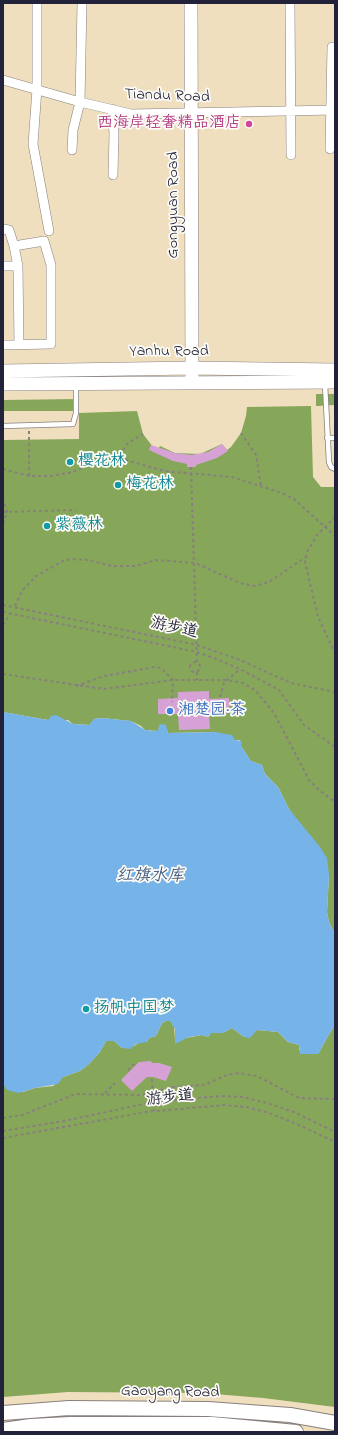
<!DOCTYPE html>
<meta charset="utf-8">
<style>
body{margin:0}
#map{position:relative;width:338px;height:1435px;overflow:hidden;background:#efdfbf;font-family:"Indie Flower",sans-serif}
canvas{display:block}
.frame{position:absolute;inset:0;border:4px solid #22223b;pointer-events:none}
</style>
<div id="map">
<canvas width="338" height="1435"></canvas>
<div class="frame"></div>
</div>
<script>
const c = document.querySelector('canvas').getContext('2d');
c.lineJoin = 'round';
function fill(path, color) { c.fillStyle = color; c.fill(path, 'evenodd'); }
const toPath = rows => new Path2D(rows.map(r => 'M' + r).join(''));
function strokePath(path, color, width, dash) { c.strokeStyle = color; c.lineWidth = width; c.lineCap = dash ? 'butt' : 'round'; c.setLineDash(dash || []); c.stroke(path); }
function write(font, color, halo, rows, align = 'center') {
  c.font = font + ' "Indie Flower","LXGW WenKai TC",sans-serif'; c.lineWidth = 3.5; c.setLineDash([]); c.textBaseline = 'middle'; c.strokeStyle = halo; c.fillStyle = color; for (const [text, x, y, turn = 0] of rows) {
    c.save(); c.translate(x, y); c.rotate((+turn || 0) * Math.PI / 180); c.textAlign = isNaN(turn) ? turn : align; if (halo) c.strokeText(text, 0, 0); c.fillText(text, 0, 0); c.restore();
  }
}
fill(toPath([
 [316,394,335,394,335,405,316,406],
 [78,399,79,411,3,411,3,400],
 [311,406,313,477,321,487,335,487,335,934,329,922,327,912,329,875,289,809,278,787,265,774,262,765,251,761,241,746,240,740,235,740,215,732,168,733,167,730,159,728,158,731,145,730,141,726,131,721,102,718,94,719,90,725,73,724,68,720,48,720,3,712,3,440,79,439,79,413,137,411,143,434,157,452,160,446,175,453,200,454,222,444,227,450,231,447,241,433,246,416,247,407],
 [166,1021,170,1021,174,1025,175,1040,202,1035,208,1037,211,1033,223,1033,232,1028,244,1037,257,1030,278,1032,288,1042,299,1045,299,1050,318,1054,335,1024,335,1407,263,1398,202,1393,68,1392,3,1397,3,1084,23,1092,35,1088,53,1086,63,1077,80,1071,89,1064,100,1052,106,1041,114,1041,122,1048,134,1046,140,1042,147,1042,149,1038,156,1036,162,1023]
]), '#86a65a');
fill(toPath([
 [3,712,48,720,51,716,56,715,73,724,89,725,94,719,102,718,131,721,145,730,155,731,158,731,159,725,161,724,166,725,168,733,215,732,232,735,235,740,242,741,241,746,251,761,262,765,265,774,278,787,289,809,320,847,327,858,329,875,327,912,329,922,335,934,335,1024,318,1054,300,1054,299,1045,288,1042,278,1032,257,1030,250,1038,244,1037,232,1028,223,1033,211,1033,208,1037,202,1035,189,1037,175,1044,175,1029,170,1021,166,1021,162,1023,156,1036,149,1038,147,1042,136,1044,130,1049,122,1048,114,1041,106,1041,100,1052,89,1064,80,1071,63,1077,58,1084,35,1088,19,1093,7,1090,3,1084]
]), '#76b3e8');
fill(toPath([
 [222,444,228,451,217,458,196,465,196,467,187,467,187,464,173,461,149,450,151,445,175,453,191,455,208,452],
 [209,691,209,699,229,698,230,713,209,714,210,729,179,730,178,714,158,714,158,699,178,698,178,692],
 [151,1061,152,1063,159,1063,172,1067,166,1081,153,1077,147,1077,132,1091,121,1080,139,1062]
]), '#d6a2d6');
const lane = toPath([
 [325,384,329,462,331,467,335,469],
 [3,426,73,424,76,413,76,385],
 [327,438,335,438]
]);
const street = toPath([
 [37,3,37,89,33,144,49,231],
 [290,3,291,155],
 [3,80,80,102,131,114,335,110],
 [112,109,114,133,113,175],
 [330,149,332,47],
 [72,150,73,130,80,102,82,3],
 [3,229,9,230,14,246,44,241,51,265,51,344,3,345],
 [14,246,18,266,19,345],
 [3,266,18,266]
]);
const secondary = toPath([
 [191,3,192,383],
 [3,371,192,368,335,370],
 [3,384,335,382]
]);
const primary = toPath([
 [3,1413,69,1408,208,1409,290,1415,335,1423],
 [3,1430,31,1426,70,1424,212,1424,296,1432]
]);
strokePath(lane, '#88807d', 6);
strokePath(street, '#88807d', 10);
strokePath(secondary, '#88807d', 14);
strokePath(primary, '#88807d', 16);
strokePath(toPath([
 [29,431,29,476],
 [241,433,256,455,261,486],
 [116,460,128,443,143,434],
 [191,467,197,663],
 [3,469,29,476,51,476,73,472,96,461,116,460,126,460,164,471,232,477,282,493,294,499,335,536],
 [3,498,7,512,3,525],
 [3,512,76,510],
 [335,517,317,535,307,552,305,562,318,617,335,653],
 [3,605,197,645,240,660,291,683,335,692],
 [15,606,22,591,36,576,63,561,71,559,88,560,112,566,135,566,156,560,195,563,240,583,255,586,269,582,306,557],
 [3,612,197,652,216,659,240,669,279,690,304,725,335,747],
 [3,625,11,613],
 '190 667a5 5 0 1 1 10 0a5 5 0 1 1-10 0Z',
 [197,672,197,680],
 [3,674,104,689,173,680,227,680,243,683,255,690,274,713,309,780,319,790,335,802],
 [76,686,104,676,155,667,161,668,173,680,172,702],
 [220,697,224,683,240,669],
 [128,1070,135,1063],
 [152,1079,154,1111],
 [105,1093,115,1083],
 [3,1118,22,1115,76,1094,142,1095,173,1087,204,1085,227,1075,239,1073,257,1076,299,1098,335,1099],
 [3,1131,64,1121,153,1102,222,1096,243,1097,267,1103,294,1112,335,1132],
 [3,1138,146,1112,224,1105,247,1107,269,1113,299,1125,335,1142]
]), '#88807d', 2, [3, 3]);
strokePath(lane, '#fff', 4.5);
strokePath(street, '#fff', 9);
strokePath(secondary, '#fff', 13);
strokePath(primary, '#fff', 14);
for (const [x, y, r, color] of [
 [249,124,4,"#d1479c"],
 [70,462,4,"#0f9aa8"],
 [118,485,4,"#0f9aa8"],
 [47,526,4,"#0f9aa8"],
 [170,711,4,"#3f7fe0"],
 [86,1009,4,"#0f9aa8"]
]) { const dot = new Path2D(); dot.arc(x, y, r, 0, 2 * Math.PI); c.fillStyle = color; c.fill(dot); strokePath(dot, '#fdfcf7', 1.5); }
write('16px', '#22223b', '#fdfcf7', [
 ["Tiandu Road",167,97,2],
 ["Gongyuan Road",174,205,-90],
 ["Yanhu Road",169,352],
 ["游步道",174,629,12],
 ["游步道",170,1099,-6],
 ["Gaoyang Road",170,1393,1]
]);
write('16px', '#b23c85', '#fdfcf7', [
 ["西海岸轻奢精品酒店",241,124]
], 'right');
write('16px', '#0d838f', '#fdfcf7', [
 ["樱花林",78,462],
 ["梅花林",126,485],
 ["紫薇林",55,526],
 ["扬帆中国梦",94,1009]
], 'left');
write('16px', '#366cbe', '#fdfcf7', [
 ["湘楚园·茶",178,711]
], 'left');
write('italic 17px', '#445c80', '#fdfcf7', [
 ["红旗水库",150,877]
]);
</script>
